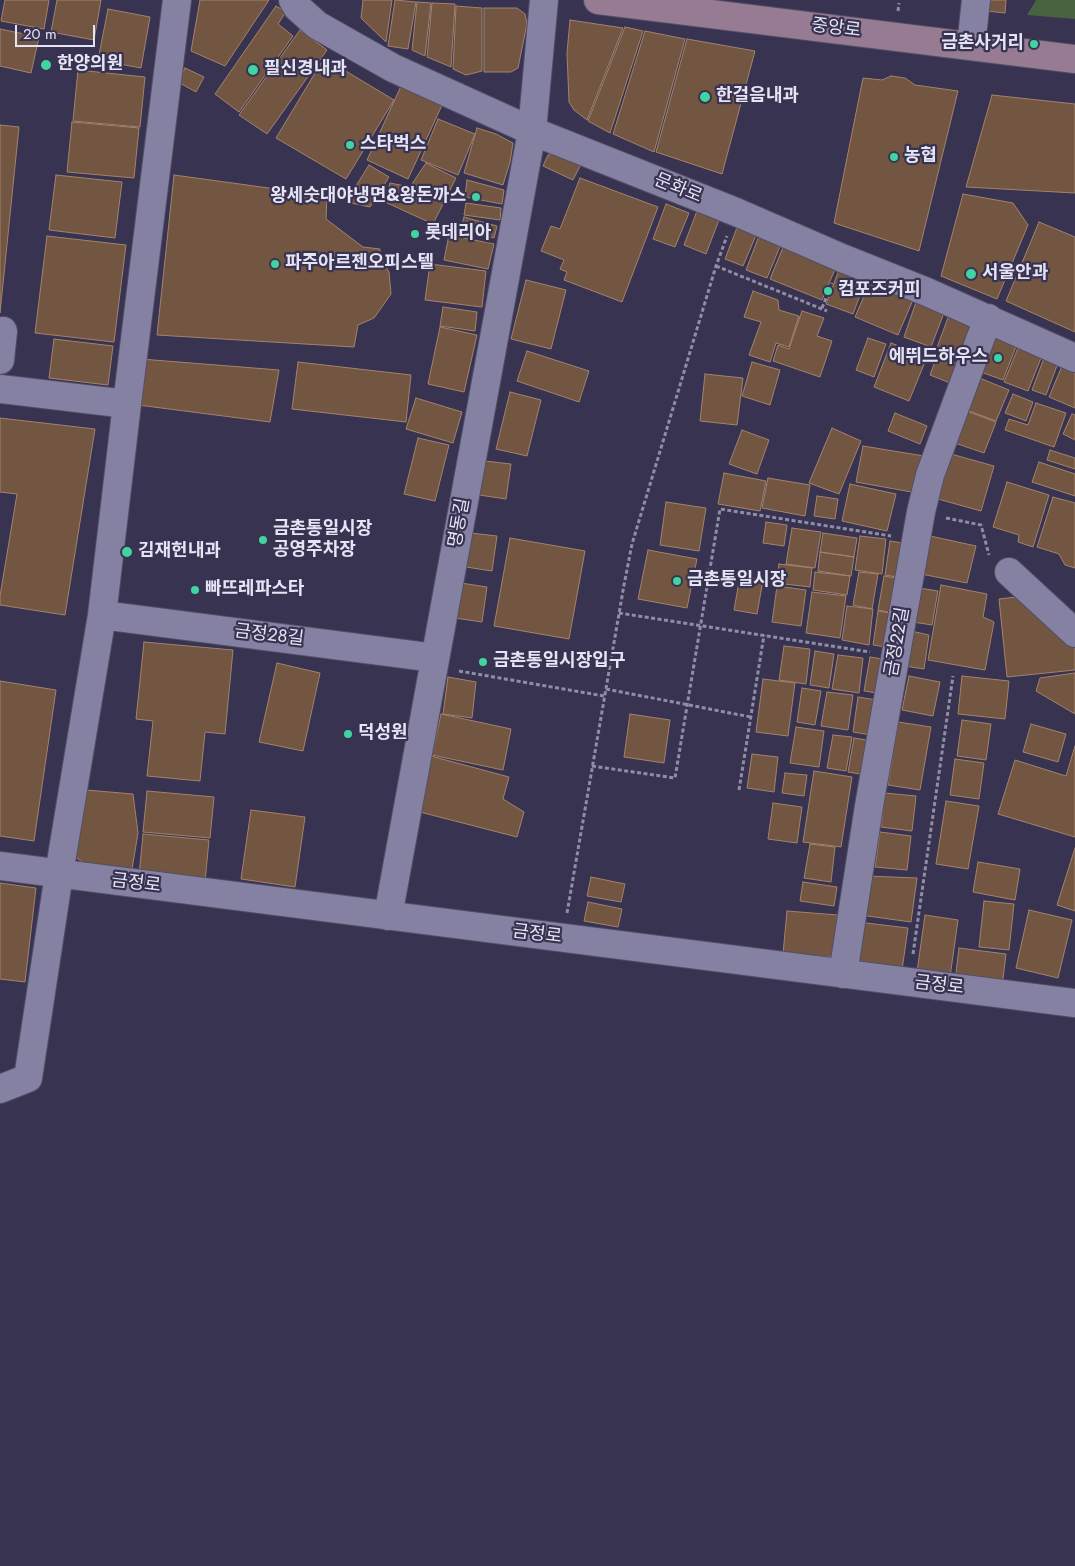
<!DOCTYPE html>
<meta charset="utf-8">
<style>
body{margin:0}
#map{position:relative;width:1075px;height:1566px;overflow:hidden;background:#383350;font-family:Jost,sans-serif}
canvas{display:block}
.scale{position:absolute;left:15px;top:25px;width:80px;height:22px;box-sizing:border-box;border:2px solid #e5e3f6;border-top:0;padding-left:6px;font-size:15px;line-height:18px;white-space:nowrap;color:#e5e3f6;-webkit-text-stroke:4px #383350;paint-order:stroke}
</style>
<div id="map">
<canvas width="1075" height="1566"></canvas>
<div class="scale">20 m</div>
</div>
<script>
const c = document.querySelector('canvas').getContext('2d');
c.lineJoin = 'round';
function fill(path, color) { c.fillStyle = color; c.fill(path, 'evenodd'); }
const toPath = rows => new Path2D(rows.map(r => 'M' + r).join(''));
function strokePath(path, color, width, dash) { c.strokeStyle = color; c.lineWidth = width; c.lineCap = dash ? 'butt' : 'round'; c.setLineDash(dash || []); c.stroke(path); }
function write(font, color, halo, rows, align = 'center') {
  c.font = font + ' Jost,"Noto Sans KR",sans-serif'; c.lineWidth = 4.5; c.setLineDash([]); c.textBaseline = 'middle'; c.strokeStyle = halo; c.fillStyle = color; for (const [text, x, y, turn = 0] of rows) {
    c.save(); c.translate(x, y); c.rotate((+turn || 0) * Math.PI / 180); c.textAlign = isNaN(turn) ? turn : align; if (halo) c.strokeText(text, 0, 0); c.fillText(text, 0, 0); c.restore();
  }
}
fill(toPath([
 [1036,0,1075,0,1075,19,1027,15]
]), '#48633f');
const building = toPath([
 [5,0,49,0,44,29,1,21,5,0],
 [57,0,101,0,94,40,51,32,57,0],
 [200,0,269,0,225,66,191,51,200,0],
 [363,0,392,0,386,42,361,18,363,0],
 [395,0,416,2,408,49,388,46,395,0],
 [988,0,1006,0,1005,13,986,11,988,0],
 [417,2,431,3,425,56,412,50,417,2],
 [432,3,455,4,451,67,427,57,432,3],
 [276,6,286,12,278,24,293,36,239,112,215,94,276,6],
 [456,6,482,8,482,71,466,75,453,69,456,6],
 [484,8,517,8,525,14,527,24,518,68,511,72,484,72,484,8],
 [108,9,150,17,141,68,98,60,108,9],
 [570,20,623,28,587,120,574,110,569,102,567,53,570,20],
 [625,27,643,31,610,133,588,121,625,27],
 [0,29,39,37,31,73,0,66,0,29],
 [300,30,327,50,267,134,239,115,300,30],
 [645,31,685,39,654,152,613,134,645,31],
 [687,39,755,51,722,174,656,152,687,39],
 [324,58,394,100,346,179,276,138,324,58],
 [185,68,204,77,196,92,178,82,185,68],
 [78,70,145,77,140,127,73,121,78,70],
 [891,76,905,78,915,85,958,91,919,251,834,223,863,78,882,80,891,76],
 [402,84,443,103,408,179,367,160,402,84],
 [992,95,1075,104,1075,193,966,187,992,95],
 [438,119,475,134,458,175,421,160,438,119],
 [72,122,139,128,134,178,67,172,72,122],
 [0,125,19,127,0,313,0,125],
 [477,128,496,134,513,143,510,162,503,185,464,173,477,128],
 [557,153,581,164,573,180,543,166,548,155,557,153],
 [426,163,456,178,433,224,385,202,390,183,410,187,426,163],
 [369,165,389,177,370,207,346,202,369,165],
 [56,175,122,182,115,238,49,230,56,175],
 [174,175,327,196,326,219,363,247,380,249,380,257,389,272,391,294,374,318,358,325,354,347,157,335,174,175],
 [580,178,658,207,622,302,564,280,567,272,560,269,564,260,541,251,551,226,560,229,580,178],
 [467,180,504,190,502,204,465,197,467,180],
 [963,194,1013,203,1028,225,997,299,941,276,963,194],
 [466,203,501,208,500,220,464,215,466,203],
 [666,204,689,213,675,247,653,239,666,204],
 [697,211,719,220,706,254,684,245,697,211],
 [464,217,497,226,494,238,461,229,464,217],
 [1039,222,1075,237,1075,332,1006,301,1039,222],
 [738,225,757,233,743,266,725,259,738,225],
 [449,235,494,244,488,269,444,260,449,235],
 [47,236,126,245,114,342,35,333,47,236],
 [759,236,781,244,767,278,746,270,759,236],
 [784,245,836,267,822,300,770,279,784,245],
 [430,264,486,271,482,307,425,300,430,264],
 [839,270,866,279,853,314,826,304,839,270],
 [526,280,566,290,551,349,511,339,526,280],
 [870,282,913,300,898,335,855,317,870,282],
 [753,291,778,300,779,310,799,316,789,347,776,343,770,362,749,355,761,322,744,317,753,291],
 [916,302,944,313,931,347,904,337,916,302],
 [443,307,477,312,475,331,440,326,443,307],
 [802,311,824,318,817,336,832,341,820,377,773,361,778,345,789,349,802,311],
 [949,315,976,325,964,360,936,350,949,315],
 [440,327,477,335,464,392,428,384,440,327],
 [992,334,1017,344,1003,380,978,371,992,334],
 [868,338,886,344,874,377,856,370,868,338],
 [54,339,113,346,108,385,49,378,54,339],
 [891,343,927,357,909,401,874,387,891,343],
 [1018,348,1041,358,1028,391,1004,382,1018,348],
 [527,351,589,371,579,402,517,381,527,351],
 [937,356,958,364,950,383,930,375,937,356],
 [1044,358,1058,363,1046,395,1032,390,1044,358],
 [141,359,279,370,270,422,138,405,141,359],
 [298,362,411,375,406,422,292,409,298,362],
 [752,362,780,370,770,405,742,396,752,362],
 [1062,366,1075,371,1075,408,1049,397,1062,366],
 [705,374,743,378,737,425,700,421,705,374],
 [977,377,1009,390,996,421,964,409,977,377],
 [510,392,541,400,527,456,496,449,510,392],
 [1013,394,1033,402,1026,421,1005,413,1013,394],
 [416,398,462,412,453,443,406,429,416,398],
 [1036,403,1066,413,1054,447,1005,430,1009,419,1028,425,1036,403],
 [964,410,996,422,984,453,952,442,964,410],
 [895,413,927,426,920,444,888,431,895,413],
 [1072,414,1075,415,1075,440,1063,434,1072,414],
 [0,418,95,429,65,615,0,605,0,596,17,494,0,492,0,418],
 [832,428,861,441,839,494,809,483,832,428],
 [742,430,769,440,757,474,729,464,742,430],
 [418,438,449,445,435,501,404,494,418,438],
 [863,446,924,456,917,493,856,482,863,446],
 [1050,450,1075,458,1075,469,1047,460,1050,450],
 [951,454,994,466,981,511,938,499,951,454],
 [485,461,511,464,506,499,479,495,485,461],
 [1039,462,1075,474,1075,496,1032,482,1039,462],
 [724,473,766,481,760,511,718,504,724,473],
 [768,478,810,485,805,516,762,508,768,478],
 [1007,482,1049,495,1033,547,1018,542,1019,535,993,527,1007,482],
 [850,484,896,494,887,531,842,521,850,484],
 [817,496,838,499,835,519,814,516,817,496],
 [1053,497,1075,503,1075,568,1065,565,1059,554,1037,547,1053,497],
 [666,502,706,508,699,551,660,545,666,502],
 [766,522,787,525,784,546,763,543,766,522],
 [792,528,821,532,815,568,786,564,792,528],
 [471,533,497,536,492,571,466,567,471,533],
 [823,533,857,538,854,557,820,552,823,533],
 [860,536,886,539,882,574,855,570,860,536],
 [930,536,976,546,967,583,921,574,930,536],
 [510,538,585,551,569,639,494,626,510,538],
 [890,541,909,544,903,578,885,575,890,541],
 [648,550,697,559,687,608,638,599,648,550],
 [820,552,854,557,851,576,818,571,820,552],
 [779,564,812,568,810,587,776,583,779,564],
 [815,572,850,576,847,595,813,590,815,572],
 [859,572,878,574,872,609,853,605,859,572],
 [740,576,763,580,757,614,734,610,740,576],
 [884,576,902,579,897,614,878,610,884,576],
 [461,583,487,587,482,622,455,618,461,583],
 [941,585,987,594,983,617,994,622,985,670,928,660,941,585],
 [777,586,806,590,801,626,772,622,777,586],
 [919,588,938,591,932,625,913,622,919,588],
 [812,592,846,596,840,638,806,633,812,592],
 [1024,596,1031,605,1035,615,1044,616,1075,646,1075,670,1007,677,999,599,1024,596],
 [847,606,873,609,869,645,842,640,847,606],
 [878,611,897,614,891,648,873,645,878,611],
 [911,631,929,635,924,669,905,666,911,631],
 [144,642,233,650,225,734,205,732,200,781,147,776,153,721,136,719,144,642],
 [784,646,810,649,806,684,779,680,784,646],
 [815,651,834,654,829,688,810,685,815,651],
 [838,655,863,658,859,693,832,689,838,655],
 [870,657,889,660,883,694,864,691,870,657],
 [277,663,320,673,303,751,259,742,277,663],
 [1075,673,1075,714,1036,691,1040,678,1075,673],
 [909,676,940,682,933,716,902,710,909,676],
 [962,676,1009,681,1005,719,958,714,962,676],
 [448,677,476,682,472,718,443,714,448,677],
 [763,679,795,683,788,736,756,732,763,679],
 [0,681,56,690,34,841,0,836,0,681],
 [802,688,821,691,815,725,797,722,802,688],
 [827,692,853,695,848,730,821,726,827,692],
 [858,697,877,700,871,735,853,732,858,697],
 [441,714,511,729,503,770,432,755,441,714],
 [630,714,670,720,664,763,624,757,630,714],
 [962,720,991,724,986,760,957,756,962,720],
 [898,722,931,727,920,790,888,785,898,722],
 [1031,724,1066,734,1058,762,1023,752,1031,724],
 [796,727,824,731,819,767,790,763,796,727],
 [833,735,852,737,846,771,827,768,833,735],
 [854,738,872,741,866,775,848,772,854,738],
 [1075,746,1075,837,998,814,1015,760,1066,776,1075,746],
 [752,754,778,757,774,792,747,788,752,754],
 [431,756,509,777,503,799,524,812,517,837,416,811,431,756],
 [955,759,984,763,979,799,950,795,955,759],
 [814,771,852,777,841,847,803,842,814,771],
 [785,773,807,775,804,796,782,793,785,773],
 [86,790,133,794,138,833,132,869,85,864,74,856,86,790],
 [147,791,214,797,210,838,143,832,147,791],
 [885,793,916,796,912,831,881,827,885,793],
 [946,801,979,806,968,869,936,864,946,801],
 [773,803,802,807,797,843,768,839,773,803],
 [251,810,305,817,295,887,241,879,251,810],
 [880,832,911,836,907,870,875,867,880,832],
 [143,834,209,840,205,882,139,876,143,834],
 [810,844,835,847,831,882,804,878,810,844],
 [1075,848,1075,911,1057,905,1075,848],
 [978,862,1020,869,1015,900,973,892,978,862],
 [867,876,917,878,911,922,860,915,867,876],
 [591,877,625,884,621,902,587,896,591,877],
 [803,882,837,887,834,906,800,901,803,882],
 [0,883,36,888,25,982,0,979,0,883],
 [984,901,1014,904,1009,950,979,947,984,901],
 [588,902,622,909,618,927,584,921,588,902],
 [1029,910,1072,920,1058,978,1016,968,1029,910],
 [787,911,838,915,834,957,783,954,787,911],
 [925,915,958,920,950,977,917,972,925,915],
 [858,922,908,928,902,970,852,964,858,922],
 [959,948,1006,954,1002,987,955,981,959,948]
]);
fill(building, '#735641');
strokePath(building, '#a2836d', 1);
const street = toPath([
 [293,0,297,7,317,25,393,68,532,131,736,212,842,258,927,292,1075,358],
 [971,46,976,0],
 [0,360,3,331],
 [0,389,127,404],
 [1009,572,1075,633],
 [102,615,435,658],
 [0,866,1075,1003],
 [388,916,532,131,544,0],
 [843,974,869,806,921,512,930,475,988,318],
 [0,1089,28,1078,59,874,102,615,127,404,177,0]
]);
const secondary = toPath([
 [598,0,1075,59]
]);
strokePath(street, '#524e67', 30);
strokePath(secondary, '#524e67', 30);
strokePath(toPath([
 [898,11,899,3],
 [716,266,827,311],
 [822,308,832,283],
 [946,518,981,525,989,555],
 [619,613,870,652],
 [459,671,604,696],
 [606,689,751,717],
 [592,766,675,778,720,509,891,536],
 [739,790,764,635],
 [567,913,624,585,632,544,716,266,727,236],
 [913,954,953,676]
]), '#918da5', 3, [4, 2.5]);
strokePath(street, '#8581a2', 28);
strokePath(secondary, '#967b93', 28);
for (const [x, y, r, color] of [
 [1034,44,5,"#41d4a1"],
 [46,65,6,"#41d4a1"],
 [253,70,6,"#41d4a1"],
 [705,97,6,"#41d4a1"],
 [350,145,5,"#41d4a1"],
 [894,157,5,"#41d4a1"],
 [476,197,5,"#41d4a1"],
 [415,234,5,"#41d4a1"],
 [275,264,5,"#41d4a1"],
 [971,274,6,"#41d4a1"],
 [828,291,5,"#41d4a1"],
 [998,358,5,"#41d4a1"],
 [263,540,5,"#41d4a1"],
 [127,552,6,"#41d4a1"],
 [677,581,5,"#41d4a1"],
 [195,590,5,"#41d4a1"],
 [483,662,5,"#41d4a1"],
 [348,734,5,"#41d4a1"]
]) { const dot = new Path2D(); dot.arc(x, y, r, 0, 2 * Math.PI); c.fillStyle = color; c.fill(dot); strokePath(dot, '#383350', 2); }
write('18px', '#e5e3f6', '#383350', [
 ["중앙로",836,29,7],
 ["문화로",678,189,22],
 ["명동길",460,523,-80],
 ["금정28길",269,636,7],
 ["금정22길",898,642,-80],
 ["금정로",136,884,7],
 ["금정로",537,935,7],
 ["금정로",939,986,7]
]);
write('bold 18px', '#e5e3f6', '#383350', [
 ["금촌사거리",1024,44,"right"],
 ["한양의원",57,65],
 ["필신경내과",264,70],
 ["한걸음내과",716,97],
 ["스타벅스",360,145],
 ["농협",904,157],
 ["왕세숫대야냉면&왕돈까스",466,197,"right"],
 ["롯데리아",425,234],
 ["파주아르젠오피스텔",285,264],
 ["서울안과",982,274],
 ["컴포즈커피",838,291],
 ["에뛰드하우스",988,358,"right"],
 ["금촌통일시장",273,530],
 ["공영주차장",273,551],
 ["김재헌내과",138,552],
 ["금촌통일시장",687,581],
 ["빠뜨레파스타",205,590],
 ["금촌통일시장입구",493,662],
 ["덕성원",358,734]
], 'left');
</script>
